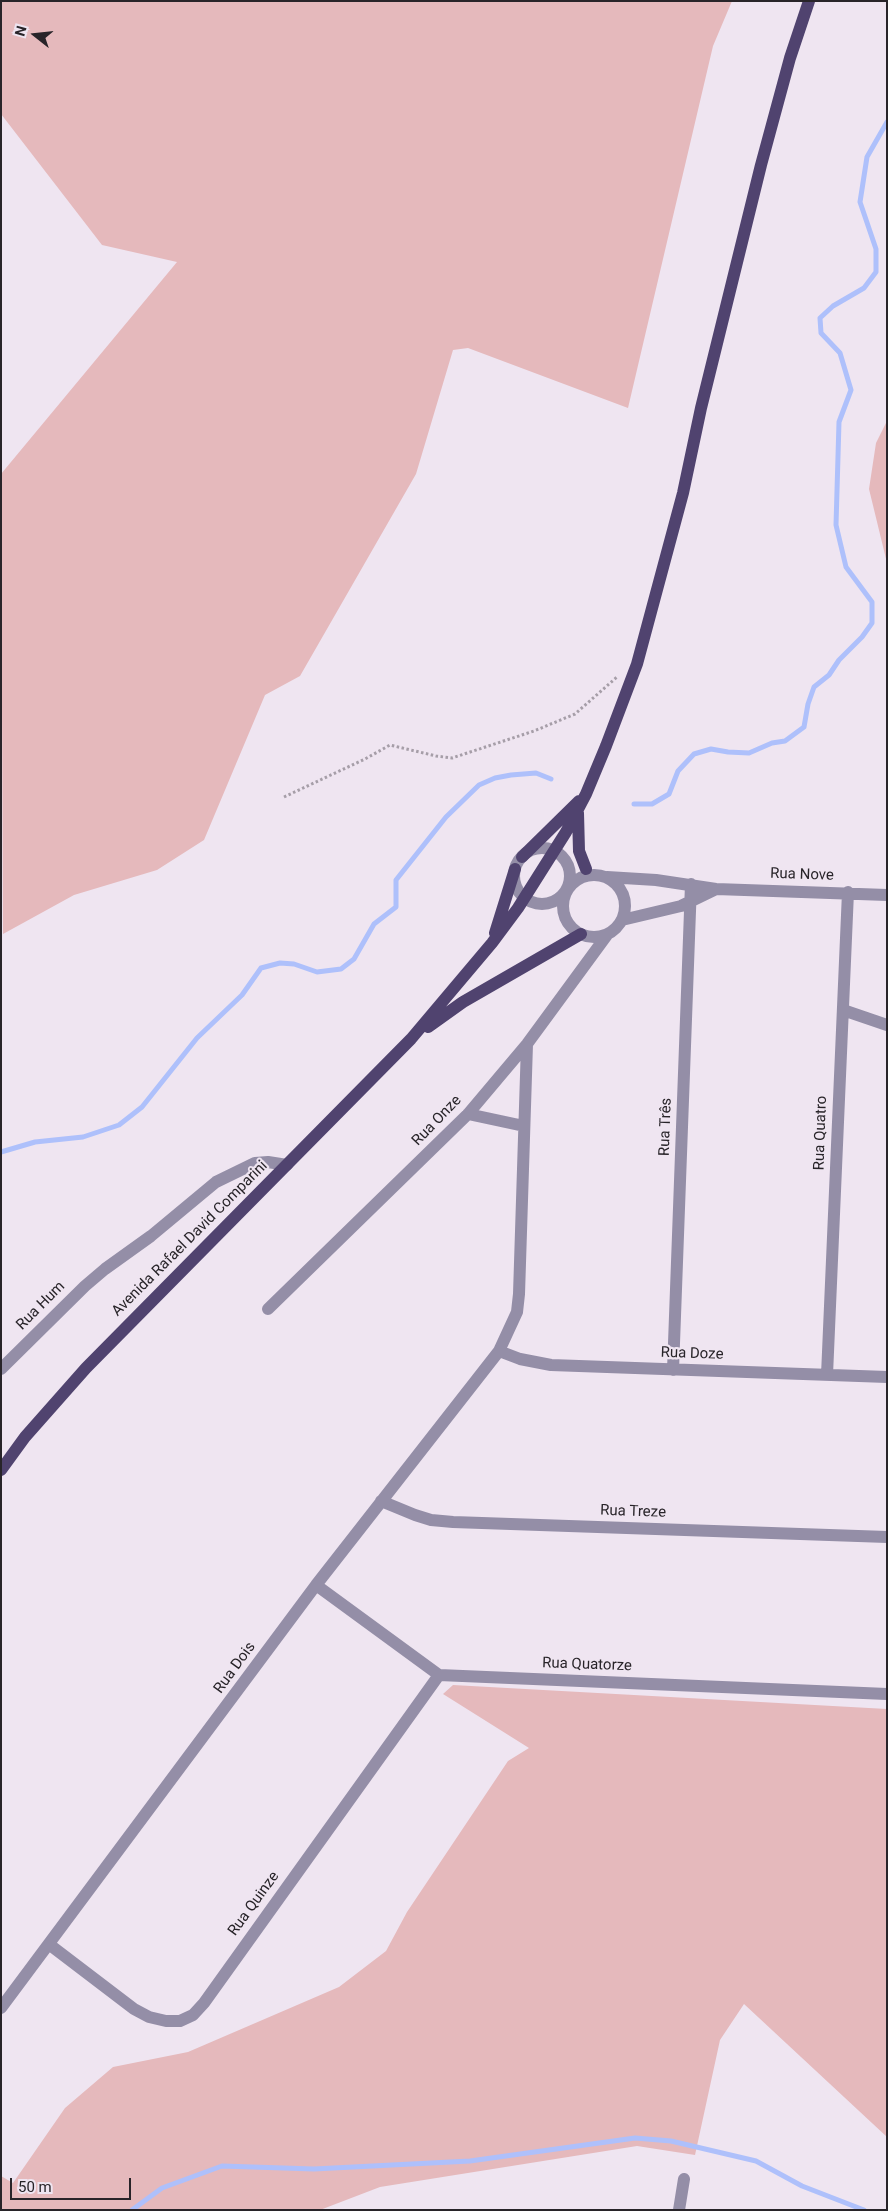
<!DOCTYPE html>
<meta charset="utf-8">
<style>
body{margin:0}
#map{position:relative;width:888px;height:2211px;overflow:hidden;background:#efe5f1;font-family:Roboto,sans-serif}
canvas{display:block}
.frame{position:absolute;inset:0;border:2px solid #282429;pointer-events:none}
.north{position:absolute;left:10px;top:10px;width:50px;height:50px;-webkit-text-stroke:4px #efe5f1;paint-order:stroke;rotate:286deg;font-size:14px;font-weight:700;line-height:20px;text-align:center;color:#282429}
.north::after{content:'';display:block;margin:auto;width:18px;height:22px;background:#282429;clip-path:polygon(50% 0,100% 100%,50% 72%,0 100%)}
.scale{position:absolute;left:10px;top:2178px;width:121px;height:22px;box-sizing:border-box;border:2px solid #282429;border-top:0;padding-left:6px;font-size:15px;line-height:18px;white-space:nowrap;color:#282429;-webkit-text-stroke:4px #efe5f1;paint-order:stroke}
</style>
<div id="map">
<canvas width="888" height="2211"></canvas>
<div class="frame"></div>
<div class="north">N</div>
<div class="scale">50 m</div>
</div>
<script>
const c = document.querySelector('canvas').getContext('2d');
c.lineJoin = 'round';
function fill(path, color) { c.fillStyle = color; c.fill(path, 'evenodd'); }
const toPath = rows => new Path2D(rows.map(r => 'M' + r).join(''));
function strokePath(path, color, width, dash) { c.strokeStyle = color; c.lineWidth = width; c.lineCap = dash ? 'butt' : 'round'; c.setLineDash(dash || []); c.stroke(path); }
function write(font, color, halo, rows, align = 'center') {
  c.font = font + ' Roboto,sans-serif'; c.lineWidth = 4.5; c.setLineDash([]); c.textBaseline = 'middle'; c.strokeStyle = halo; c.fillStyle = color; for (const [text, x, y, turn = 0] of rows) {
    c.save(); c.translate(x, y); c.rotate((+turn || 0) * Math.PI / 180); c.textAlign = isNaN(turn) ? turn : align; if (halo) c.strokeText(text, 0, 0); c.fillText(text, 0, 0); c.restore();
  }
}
fill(toPath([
 [1,1,732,1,713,46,628,408,468,348,453,350,416,474,300,676,265,695,204,840,157,870,74,895,3,934,1,474,177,262,102,245,1,114],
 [887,421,887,563,869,489,876,443],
 [453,1685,887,1709,887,2137,744,2004,720,2040,695,2155,637,2146,380,2187,320,2210,1,2210,1,2176,13,2183,65,2108,113,2067,188,2052,339,1987,386,1951,407,1912,508,1761,529,1748,443,1694]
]), '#e5b9bc');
strokePath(toPath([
 [634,804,652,804,669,794,678,771,694,754,711,749,728,752,749,753,772,743,785,741,804,727,808,704,814,687,829,675,839,660,862,637,872,623,872,602,846,567,836,525,839,422,851,390,840,353,821,333,820,318,833,306,864,288,876,272,876,249,860,202,867,157,887,122],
 [1,1152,35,1142,83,1137,119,1125,142,1107,197,1038,242,995,261,968,280,963,294,964,317,972,341,969,354,959,374,924,396,907,396,880,446,817,479,785,495,778,511,775,536,773,551,779],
 [132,2210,162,2188,222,2166,314,2169,470,2161,635,2138,671,2141,756,2161,802,2186,864,2210]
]), '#aec0fb', 5);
strokePath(toPath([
 [284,797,365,759,390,745,436,756,452,758,534,731,575,714,617,677]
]), '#a69ea8', 3, [2.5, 2.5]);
strokePath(toPath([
 '514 876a28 28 0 1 1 56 0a28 28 0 1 1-56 0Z',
 '563 906a31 31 0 1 1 62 0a31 31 0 1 1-62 0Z',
 [607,877,656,880,716,889,887,895],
 [622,920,681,906,716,889],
 [843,1010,887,1025],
 [468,1114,524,1126],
 [268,1309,468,1114,527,1044,607,935],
 [499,1351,520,1359,551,1365,887,1377],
 [1,1369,85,1286,105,1269,151,1236,216,1182,255,1163,268,1162,287,1165],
 [673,1370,691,884],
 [827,1375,848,892],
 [381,1501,415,1515,431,1520,453,1522,887,1537],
 [316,1585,439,1675,887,1694],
 [50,1945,134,2009,149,2017,166,2021,180,2021,193,2015,204,2003,439,1675],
 [1,2008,316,1585,499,1351,517,1312,519,1294,527,1044],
 [679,2210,684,2179]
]), '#948ea7', 12);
strokePath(toPath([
 [578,813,579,851,586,869],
 [522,857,579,801],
 [495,933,515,869],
 [428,1027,463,1002,581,934],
 [1,1470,25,1437,86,1368,411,1039,492,943,518,908,566,832,586,794,606,746,637,664,683,493,701,408,761,165,790,58,809,1]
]), '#50436f', 12);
write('15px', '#282429', '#efe5f1', [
 ["Rua Nove",802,875,2],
 ["Rua Onze",437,1121,-46],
 ["Rua Três",666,1127,-88],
 ["Rua Quatro",821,1133,-88],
 ["Avenida Rafael David Comparini",190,1239,-45],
 ["Rua Hum",41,1306,-45],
 ["Rua Doze",692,1354,2],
 ["Rua Treze",633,1512,2],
 ["Rua Quatorze",587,1665,2],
 ["Rua Dois",235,1668,-54],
 ["Rua Quinze",254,1904,-54]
]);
</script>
